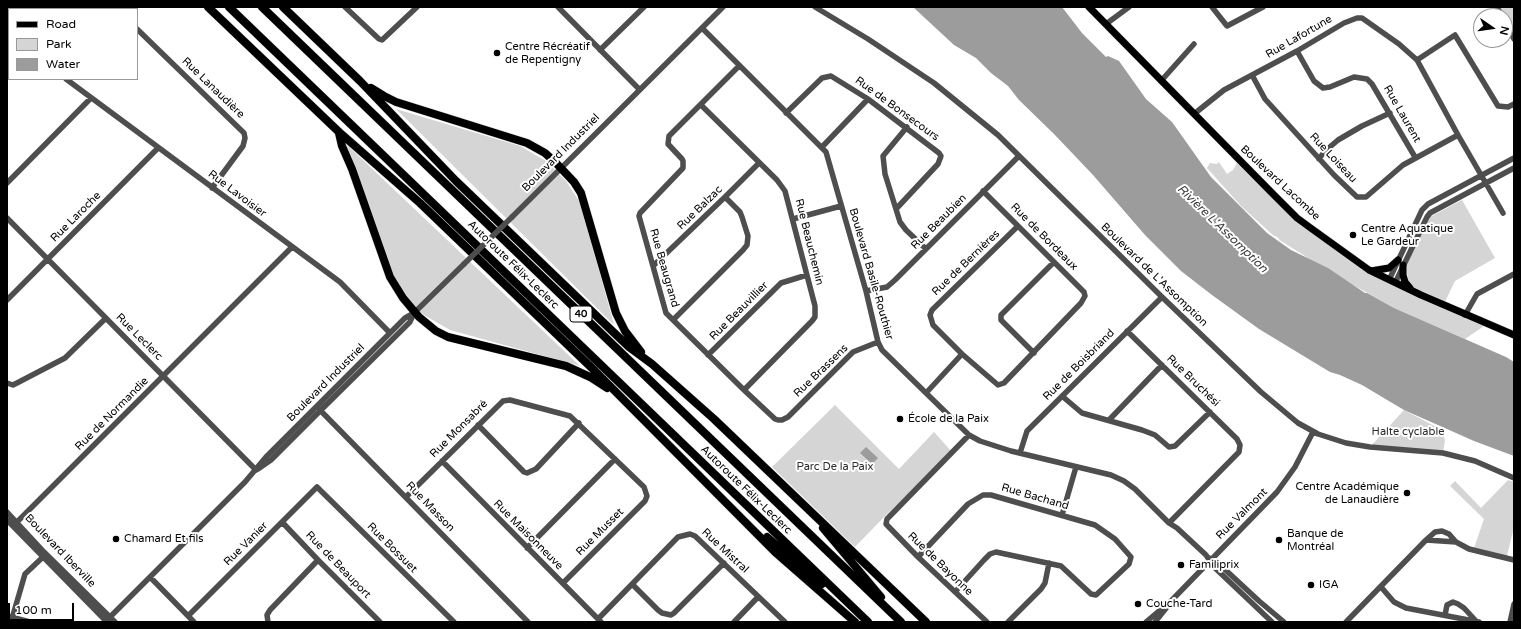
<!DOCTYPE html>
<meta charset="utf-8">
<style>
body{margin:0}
#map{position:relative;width:1521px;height:629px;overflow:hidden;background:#fff;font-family:"Varela Round",sans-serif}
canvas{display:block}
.frame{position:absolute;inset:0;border:8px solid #000;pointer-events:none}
.legend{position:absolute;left:8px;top:8px;width:130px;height:72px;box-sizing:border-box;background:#fff;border:1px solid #999;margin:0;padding:5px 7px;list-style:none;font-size:12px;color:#000}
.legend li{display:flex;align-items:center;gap:8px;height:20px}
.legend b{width:20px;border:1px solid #999}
.north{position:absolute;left:1473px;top:8px;width:40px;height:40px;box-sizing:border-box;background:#fff;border:1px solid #999;border-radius:50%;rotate:103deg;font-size:11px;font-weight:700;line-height:16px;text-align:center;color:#000}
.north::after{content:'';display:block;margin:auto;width:14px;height:18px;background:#000;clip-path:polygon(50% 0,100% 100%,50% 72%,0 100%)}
.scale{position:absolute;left:8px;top:603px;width:66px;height:18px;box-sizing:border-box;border:2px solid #000;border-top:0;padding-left:5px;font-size:12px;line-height:14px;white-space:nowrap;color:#000;-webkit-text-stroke:3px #fff;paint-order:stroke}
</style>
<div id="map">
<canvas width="1521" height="629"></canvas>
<div class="frame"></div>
<ul class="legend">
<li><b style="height:5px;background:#000"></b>Road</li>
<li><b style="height:11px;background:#d5d5d5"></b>Park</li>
<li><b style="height:11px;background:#9c9c9c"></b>Water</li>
</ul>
<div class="north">N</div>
<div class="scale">100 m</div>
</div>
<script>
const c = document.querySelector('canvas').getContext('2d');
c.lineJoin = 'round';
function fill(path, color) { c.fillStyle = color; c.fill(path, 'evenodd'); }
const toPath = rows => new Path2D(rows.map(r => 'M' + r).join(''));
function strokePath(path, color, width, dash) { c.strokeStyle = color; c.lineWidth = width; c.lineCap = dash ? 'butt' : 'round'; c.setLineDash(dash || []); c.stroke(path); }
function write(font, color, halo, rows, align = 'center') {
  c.font = font + ' "Varela Round",sans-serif'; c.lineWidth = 4; c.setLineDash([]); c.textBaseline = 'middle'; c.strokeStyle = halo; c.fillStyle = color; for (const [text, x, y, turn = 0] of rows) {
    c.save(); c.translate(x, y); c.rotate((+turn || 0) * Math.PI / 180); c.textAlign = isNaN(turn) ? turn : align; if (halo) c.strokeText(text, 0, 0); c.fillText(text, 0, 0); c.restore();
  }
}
fill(toPath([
 [1497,7,1514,7,1514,39,1505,22,1505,16,1502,16],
 [396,109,520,146,546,161,566,181,581,204,614,325],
 [346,144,580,366,450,330,424,315,409,302,393,277],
 [1219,162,1227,174,1233,170,1237,163,1297,218,1369,270,1417,292,1408,280,1406,265,1430,217,1462,200,1495,258,1455,281,1445,302,1490,322,1465,339,1394,308,1314,263,1305,256,1281,241,1276,236,1274,236,1241,206,1207,168,1210,163,1217,164],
 [835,405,899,469,934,432,952,452,885,516,855,547,772,467],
 [1404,410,1442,430,1445,440,1443,453,1370,447],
 [1508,480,1514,482,1514,527,1507,556,1474,548,1484,519,1450,486,1455,481,1481,508]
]), '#d5d5d5');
fill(toPath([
 [913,7,1062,7,1082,33,1106,57,1108,56,1119,61,1146,99,1172,122,1211,177,1267,233,1291,250,1328,268,1365,293,1367,293,1394,308,1506,357,1514,362,1514,456,1474,441,1404,410,1362,385,1340,375,1330,372,1259,329,1212,295,1181,271,1145,235,1093,175,1054,134,1019,100,1008,86,991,73,976,58,954,45],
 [866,447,878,458,872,464,860,453]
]), '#9c9c9c');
const major = toPath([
 [1089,7,1272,193,1297,218,1312,229,1369,270,1421,295,1514,335],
 [1403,265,1403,275,1405,282,1410,288],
 [1371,271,1389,268,1398,260]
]);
const highway = toPath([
 [208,7,339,132,420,203,595,371,775,552,855,622],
 [229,7,868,622],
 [262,7,901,622],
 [283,7,360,81,456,181,608,327,629,347,652,364,714,419,926,622],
 [371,88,384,96,396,102,527,143,545,153,556,163,574,182,581,193,616,313,625,331,641,352],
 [339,133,342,146,352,169,390,277,403,298,419,317,436,331,448,337,566,366,590,377,607,388],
 [823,528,881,597],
 [767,537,822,584]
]);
strokePath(major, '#dbdbdb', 8);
strokePath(highway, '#dbdbdb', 9);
strokePath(toPath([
 [114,7,116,9],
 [345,7,379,39,382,40,417,7],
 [558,7,639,89],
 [815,7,868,39,934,83,998,135,1162,297,1261,392,1298,423,1318,434,1346,443,1370,447,1443,453,1475,461,1514,478],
 [1212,7,1227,26,1263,7],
 [1497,7,1502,16],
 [96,9,98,7],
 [1505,22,1514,39],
 [1106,24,1129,7],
 [702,28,826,152,866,291,878,342,882,350,969,435,980,441,1011,451,1111,475,1124,481,1135,489,1169,523,1177,528,1206,555,1214,567,1272,622],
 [137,29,244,133,245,138,243,146,212,188],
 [600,50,644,7],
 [1297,51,1314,81,1323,88,1330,87,1354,77,1367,79,1372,84,1415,157],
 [1417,60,1455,35,1498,106,1508,107,1514,104],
 [739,66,669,136,668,144,682,159,683,161,683,168,640,213,639,216,666,313,744,390,775,419,778,420,782,420,788,417,853,352,878,342],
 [1252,75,1265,99,1334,175,1357,197,1366,197,1403,165,1458,135],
 [66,79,340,282,390,333],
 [1161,81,1194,44],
 [701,105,777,180,785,191,815,306,815,317,812,321,744,390],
 [786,113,822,78,831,76,868,99,939,153,941,156,938,164,896,209],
 [1194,114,1224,90,1297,51,1344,23,1357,18,1362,18,1399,44,1417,60,1458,135,1503,213],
 [907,127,883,156,885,174,900,222,906,230,926,249],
 [822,147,868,99],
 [1319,159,1324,152,1338,140,1362,126,1390,113],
 [7,183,91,98],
 [983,191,1084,292,1085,296,1081,303,1004,383,998,385,962,354,933,325,930,315,932,310,1018,226],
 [512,217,723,7],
 [7,218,256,470],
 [793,219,841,206],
 [653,266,725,197,759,163],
 [1389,280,1422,210,1428,204,1514,158],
 [1395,283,1427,217,1430,213,1514,168],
 [866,291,887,287,895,280,1019,156],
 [7,300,158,148],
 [1465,315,1477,294,1514,274],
 [673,320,743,250,747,245,748,236,742,217,740,212,725,197],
 [1127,331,1237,439,1240,445,1239,452,1169,523],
 [1034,353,1001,320,1001,315,1054,262],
 [708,355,781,283,807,275],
 [7,383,13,385,17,383,65,358,106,318],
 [926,393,962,354],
 [1062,396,1082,413,1142,430,1155,435,1169,447,1175,446,1210,412],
 [317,407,528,622],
 [1109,420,1162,365],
 [478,425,524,472,527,473,536,469,579,423],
 [969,435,887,519,886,524,918,557,987,622],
 [1020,453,1027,431,1162,297],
 [442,461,601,622],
 [258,469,271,460,325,406,410,322,414,313,464,264],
 [406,497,503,401,510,400,570,416,644,487,647,496,645,501,563,583],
 [7,512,44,552,115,622],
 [1062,515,1076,467],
 [7,520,107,622],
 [282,522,318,560,380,622],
 [13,526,292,247],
 [1426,540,1435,532,1442,531,1449,534,1456,542],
 [527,548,615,459],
 [918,557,968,504,983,495,991,495,1095,525,1115,539,1131,557,1129,564,1096,595,1091,594,1061,566,996,552,990,554,984,560,955,592],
 [1209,558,1218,563,1259,601,1284,622],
 [150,577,194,622],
 [633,585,658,610,662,613,671,615,674,613,724,563],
 [1381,587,1394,602,1406,608,1479,622],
 [1445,615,1447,605,1453,602,1458,604,1464,608,1476,621],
 [7,616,30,622],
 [188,616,317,487,454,622],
 [598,619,678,537,690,534,695,536,785,622],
 [106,621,245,482,266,457,405,318,414,313],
 [11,622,25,574,43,557],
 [268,622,267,615,270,610,318,560],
 [734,622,758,597],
 [1008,622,1041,589,1045,583,1049,563],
 [1146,622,1172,600,1277,492,1295,467,1313,432],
 [1155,622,1167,607],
 [1346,622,1426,540,1456,542,1469,549,1514,560],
 [1510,622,1514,604]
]), '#4e4e4e', 5.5);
strokePath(major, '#000', 7);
strokePath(highway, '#000', 8);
strokePath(toPath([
 [464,264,512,217]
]), '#4e4e4e', 5.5);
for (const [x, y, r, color] of [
 [497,53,4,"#000"],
 [1353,235,4,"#000"],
 [900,419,4,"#000"],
 [1407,493,4,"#000"],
 [116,539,4,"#000"],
 [1279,540,4,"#000"],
 [1181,565,4,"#000"],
 [1311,585,4,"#000"],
 [1138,604,4,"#000"]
]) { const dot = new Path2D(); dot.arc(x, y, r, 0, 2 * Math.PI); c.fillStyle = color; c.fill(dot); strokePath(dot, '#fff', 1.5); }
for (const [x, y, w] of [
 [581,314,22]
]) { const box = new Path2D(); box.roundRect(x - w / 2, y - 8, w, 16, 3); c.fillStyle = '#fff'; c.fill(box); strokePath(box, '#000', 1); }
write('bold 10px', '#000', null, [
 ["40",581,314]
]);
write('11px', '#000', '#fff', [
 ["Rue Lafortune",1299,37,-30],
 ["Rue Lanaudière",213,88,44],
 ["Rue de Bonsecours",897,109,36],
 ["Rue Laurent",1402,114,60],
 ["Boulevard Industriel",561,153,-45],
 ["Rue Loiseau",1333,158,47],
 ["Boulevard Lacombe",1280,183,43],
 ["Rue Lavoisier",237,194,37],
 ["Rue Balzac",700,208,-44],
 ["Rue Laroche",76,217,-45],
 ["Rue Beaubien",939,222,-45],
 ["Rue de Bordeaux",1044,237,45],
 ["Rue Beauchemin",809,242,76],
 ["Rue de Bernières",966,263,-44],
 ["Autoroute Félix-Leclerc",513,265,44],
 ["Rue Beaugrand",664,268,74],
 ["Boulevard Basile-Routhier",871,274,74],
 ["Boulevard de L'Assomption",1154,275,44],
 ["Rue Beauvillier",739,311,-45],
 ["Rue Leclerc",139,337,45],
 ["Rue de Boisbriand",1079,365,-45],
 ["Rue Brassens",821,371,-44],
 ["Rue Bruchési",1193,381,44],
 ["Boulevard Industriel",326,383,-45],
 ["Rue de Normandie",112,414,-45],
 ["Rue Monsabré",459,429,-45],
 ["Autoroute Félix-Leclerc",746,490,44],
 ["Rue Bachand",1035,497,16],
 ["Rue Masson",430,507,46],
 ["Rue Valmont",1242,514,-45],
 ["Rue Musset",600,532,-45],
 ["Rue Maisonneuve",528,535,45],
 ["Rue Vanier",246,544,-45],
 ["Rue Bossuet",392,548,45],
 ["Boulevard Iberville",60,551,46],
 ["Rue Mistral",725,551,43],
 ["Rue de Bayonne",940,564,44],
 ["Rue de Beauport",338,565,46]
]);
write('11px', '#000', '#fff', [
 ["Centre Récréatif",505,47],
 ["de Repentigny",505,60],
 ["Centre Aquatique",1361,229],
 ["Le Gardeur",1361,242],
 ["École de la Paix",908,419],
 ["Centre Académique",1399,487,"right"],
 ["de Lanaudière",1399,500,"right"],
 ["Banque de",1287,534],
 ["Montréal",1287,547],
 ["Chamard Et fils",124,539],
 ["Familiprix",1189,565],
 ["IGA",1319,585],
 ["Couche-Tard",1146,604]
], 'left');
write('11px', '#2c2c2c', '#fff', [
 ["Halte cyclable",1408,432],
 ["Parc De la Paix",835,467]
]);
write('italic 12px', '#3d3d3d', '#fff', [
 ["Rivière L'Assomption",1222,229,44]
]);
</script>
